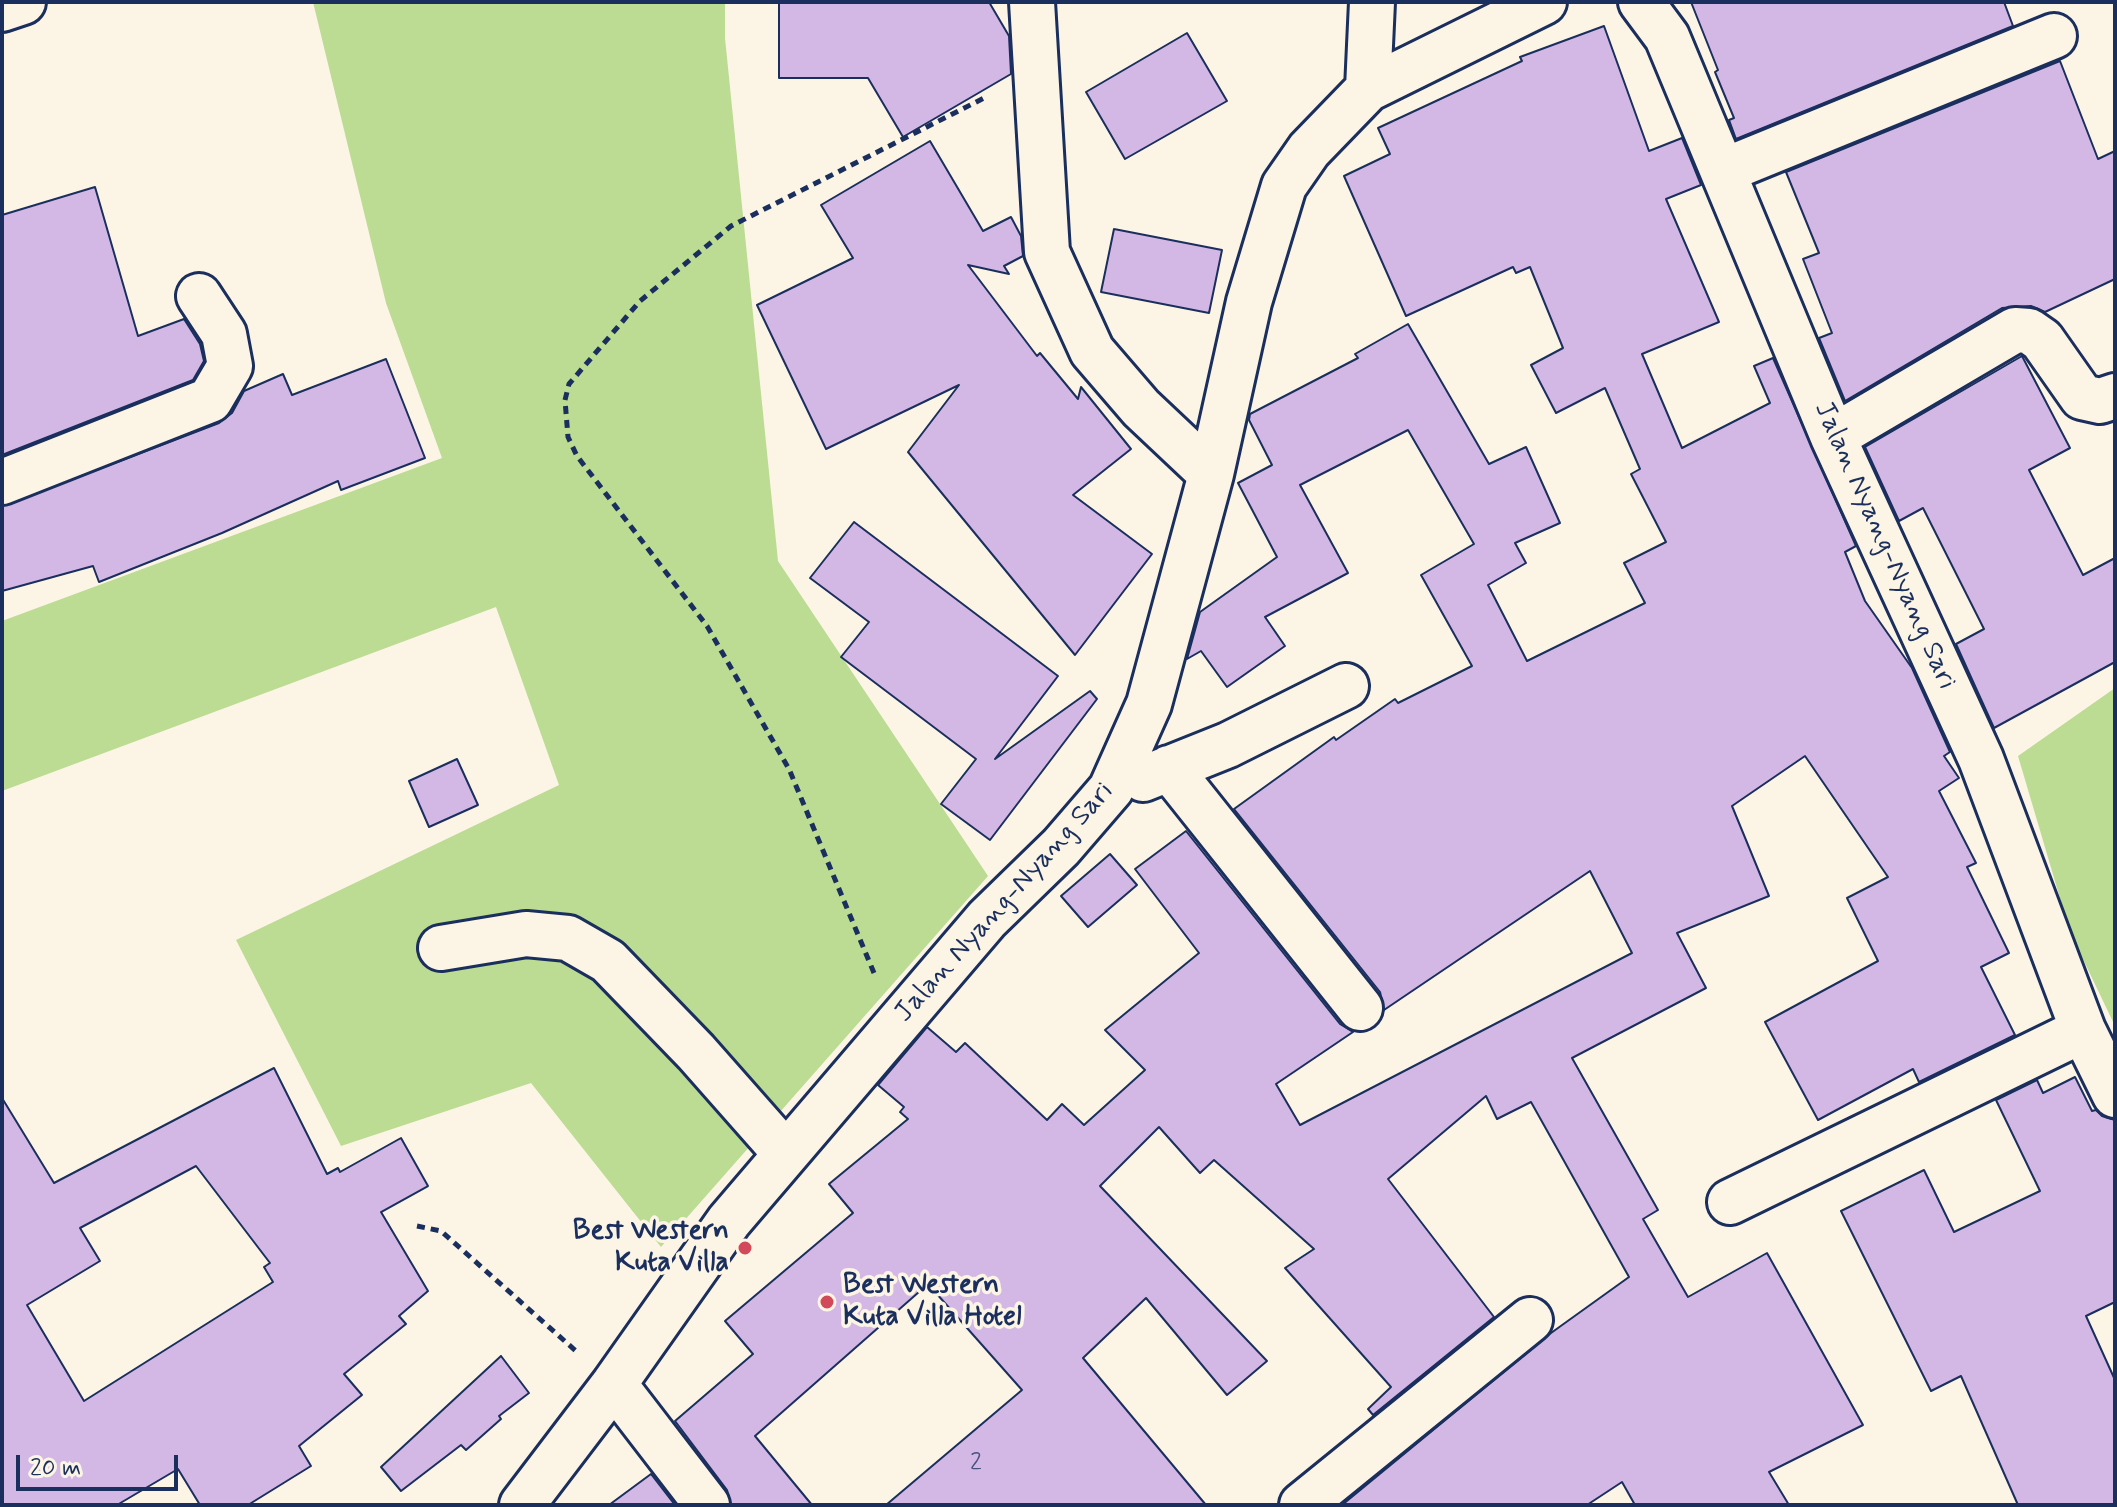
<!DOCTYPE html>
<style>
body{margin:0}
#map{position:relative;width:2117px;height:1507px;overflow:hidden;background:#fcf5e5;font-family:Mynerve,sans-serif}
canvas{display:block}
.frame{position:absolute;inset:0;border:4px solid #1b2f5e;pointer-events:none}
.scale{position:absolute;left:16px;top:1455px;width:162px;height:36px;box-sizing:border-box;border:4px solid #1b2f5e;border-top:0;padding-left:10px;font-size:24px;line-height:28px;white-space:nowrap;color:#1b2f5e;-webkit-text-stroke:6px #fcf5e5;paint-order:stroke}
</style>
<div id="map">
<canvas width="2117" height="1507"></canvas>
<div class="frame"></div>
<div class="scale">20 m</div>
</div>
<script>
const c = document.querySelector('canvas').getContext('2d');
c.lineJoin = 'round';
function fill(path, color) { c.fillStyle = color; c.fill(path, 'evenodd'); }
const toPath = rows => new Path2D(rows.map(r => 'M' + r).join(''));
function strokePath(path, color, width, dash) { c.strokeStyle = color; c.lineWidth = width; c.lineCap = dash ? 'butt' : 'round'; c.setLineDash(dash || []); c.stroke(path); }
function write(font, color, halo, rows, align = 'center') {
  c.font = font + ' Mynerve,sans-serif'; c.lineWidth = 7; c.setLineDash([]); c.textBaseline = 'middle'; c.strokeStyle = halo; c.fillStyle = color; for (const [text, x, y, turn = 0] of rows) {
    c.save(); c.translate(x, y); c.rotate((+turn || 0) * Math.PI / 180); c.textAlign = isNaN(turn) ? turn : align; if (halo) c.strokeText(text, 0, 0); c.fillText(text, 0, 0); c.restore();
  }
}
fill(toPath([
 [313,2,725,2,725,38,778,561,988,876,661,1247,531,1083,341,1146,236,940,559,785,496,607,2,791,2,621,442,458,386,303],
 [2115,688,2115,1026,2070,932,2018,756]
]), '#bcdb93');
const building = toPath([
 [779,2,989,2,1009,36,1011,74,903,137,868,78,779,78,779,2],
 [1691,2,2004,2,2013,26,1736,139,1729,120,1734,118,1715,72,1718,70,1691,2],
 [1604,26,1649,151,1682,138,1701,185,1666,199,1719,322,1642,354,1682,448,1770,403,1754,366,1773,358,1856,546,1845,552,1865,601,1912,668,1950,752,1944,756,1959,778,1939,791,1976,863,1967,867,2009,953,1981,967,2015,1035,1919,1082,1913,1069,1818,1120,1765,1022,1878,961,1847,898,1888,877,1805,756,1732,806,1769,896,1677,933,1706,988,1572,1058,1658,1210,1643,1219,1688,1297,1767,1253,1863,1425,1769,1472,1789,1505,1635,1505,1622,1482,1587,1505,1342,1505,1551,1333,1629,1277,1531,1102,1497,1119,1486,1096,1388,1179,1494,1317,1373,1415,1368,1409,1391,1387,1285,1268,1314,1249,1214,1160,1200,1173,1159,1127,1100,1186,1267,1361,1227,1395,1146,1298,1083,1358,1206,1505,886,1505,1022,1390,928,1284,755,1436,812,1505,731,1505,727,1490,675,1421,753,1354,725,1321,853,1213,829,1184,908,1119,900,1112,904,1107,878,1085,927,1027,956,1052,965,1043,1047,1120,1062,1104,1084,1125,1145,1070,1105,1030,1199,953,1135,869,1186,831,1340,1024,1353,1032,1276,1084,1300,1125,1632,953,1590,871,1384,1010,1380,992,1234,809,1334,737,1336,740,1395,699,1398,703,1472,666,1421,575,1474,544,1408,430,1300,485,1348,573,1265,617,1285,646,1227,687,1201,651,1187,659,1200,612,1277,557,1238,483,1272,465,1249,420,1250,414,1358,358,1355,354,1408,324,1489,464,1526,447,1560,523,1515,543,1526,563,1488,585,1527,661,1645,603,1624,563,1666,542,1631,474,1640,469,1605,388,1556,413,1531,365,1563,348,1530,267,1516,273,1513,267,1406,316,1344,176,1390,154,1378,128,1522,61,1520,57,1604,26],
 [1187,33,1227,101,1125,159,1086,92,1187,33],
 [2060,61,2098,159,2115,151,2115,279,2045,312,2031,306,2002,308,1845,401,1819,338,1832,333,1803,259,1819,253,1786,172,2060,61],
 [930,141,983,231,1011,217,1021,236,1023,256,1004,266,1009,274,968,265,1037,356,1040,353,1078,399,1081,387,1131,449,1073,495,1152,554,1075,655,908,452,959,385,826,449,757,305,853,258,821,205,930,141],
 [95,187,138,336,184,319,200,344,204,361,193,380,2,455,2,215,95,187],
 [1114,229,1222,250,1209,313,1101,292,1114,229],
 [2022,356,2070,448,2029,470,2083,575,2115,558,2115,662,1994,728,1956,644,1984,629,1923,508,1899,521,1865,447,2022,356],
 [386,359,425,458,341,490,338,481,222,533,99,582,93,566,2,591,2,506,219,423,232,413,244,391,283,374,292,395,386,359],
 [854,522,1058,676,995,759,1090,691,1097,699,990,840,941,804,976,759,841,657,869,622,810,578,854,522],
 [457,759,478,805,429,827,409,781,457,759],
 [1110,854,1137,885,1088,927,1061,896,1110,854],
 [274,1068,327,1174,338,1168,340,1172,401,1138,428,1186,381,1212,428,1291,399,1316,406,1324,344,1374,362,1395,299,1446,311,1466,248,1505,200,1505,178,1469,117,1505,2,1505,2,1098,54,1183,274,1068],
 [196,1166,270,1263,264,1267,273,1282,84,1401,27,1305,100,1261,80,1228,196,1166],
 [2075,1077,2092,1111,2096,1110,2102,1116,2115,1120,2115,1302,2086,1316,2115,1380,2115,1505,2018,1505,1961,1376,1931,1391,1841,1211,1924,1170,1954,1232,2040,1191,1996,1100,2037,1080,2043,1093,2075,1077],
 [501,1356,529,1393,499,1416,501,1419,466,1450,461,1445,401,1491,381,1467,501,1356],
 [651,1474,675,1505,609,1505,651,1474]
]);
fill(building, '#d3b8e6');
strokePath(building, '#1b2f5e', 2);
const minor = toPath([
 [1032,2,1047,252,1092,351,1141,408,1211,474],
 [1641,2,1667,37,1833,437,1981,759,2083,1030,2115,1095],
 [2,9,23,2],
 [1368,89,1372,2],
 [1723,171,2054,36],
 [1833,437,2015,330,2029,331,2042,340,2082,397,2100,401,2115,396],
 [2,482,210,400,230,366,224,334,199,296],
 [1169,768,1360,1008],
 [1143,779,1228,745,1346,686],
 [441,948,526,934,568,938,608,961,696,1052,786,1154],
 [1730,1202,2083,1030],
 [614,1384,707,1505],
 [522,1505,614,1384,729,1221,987,919,1061,847,1111,789,1149,704,1211,474,1249,302,1284,186,1309,150,1368,89,1544,2],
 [1302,1505,1530,1320]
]);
strokePath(minor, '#1b2f5e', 50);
strokePath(toPath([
 [874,973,789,769,707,626,577,456,568,437,565,400,569,384,640,301,731,226,988,96],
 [417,1226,441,1231,577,1352]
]), '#1b2f5e', 5, [8, 6]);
strokePath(minor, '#fcf5e5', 44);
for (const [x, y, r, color] of [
 [745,1248,8,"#d1495b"],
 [827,1302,8,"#d1495b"]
]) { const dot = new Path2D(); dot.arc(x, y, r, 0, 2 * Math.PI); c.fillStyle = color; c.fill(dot); strokePath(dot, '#fcf5e5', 3); }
write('24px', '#495180', null, [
 ["2",976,1464]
]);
write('28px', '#1b2f5e', '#fcf5e5', [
 ["Jalan Nyang-Nyang Sari",1884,546,66],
 ["Jalan Nyang-Nyang Sari",1005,903,-48]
]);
write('bold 28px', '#1b2f5e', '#fcf5e5', [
 ["Best Western",729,1232],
 ["Kuta Villa",729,1264],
 ["Best Western",843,1286,"left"],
 ["Kuta Villa Hotel",843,1318,"left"]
], 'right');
</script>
